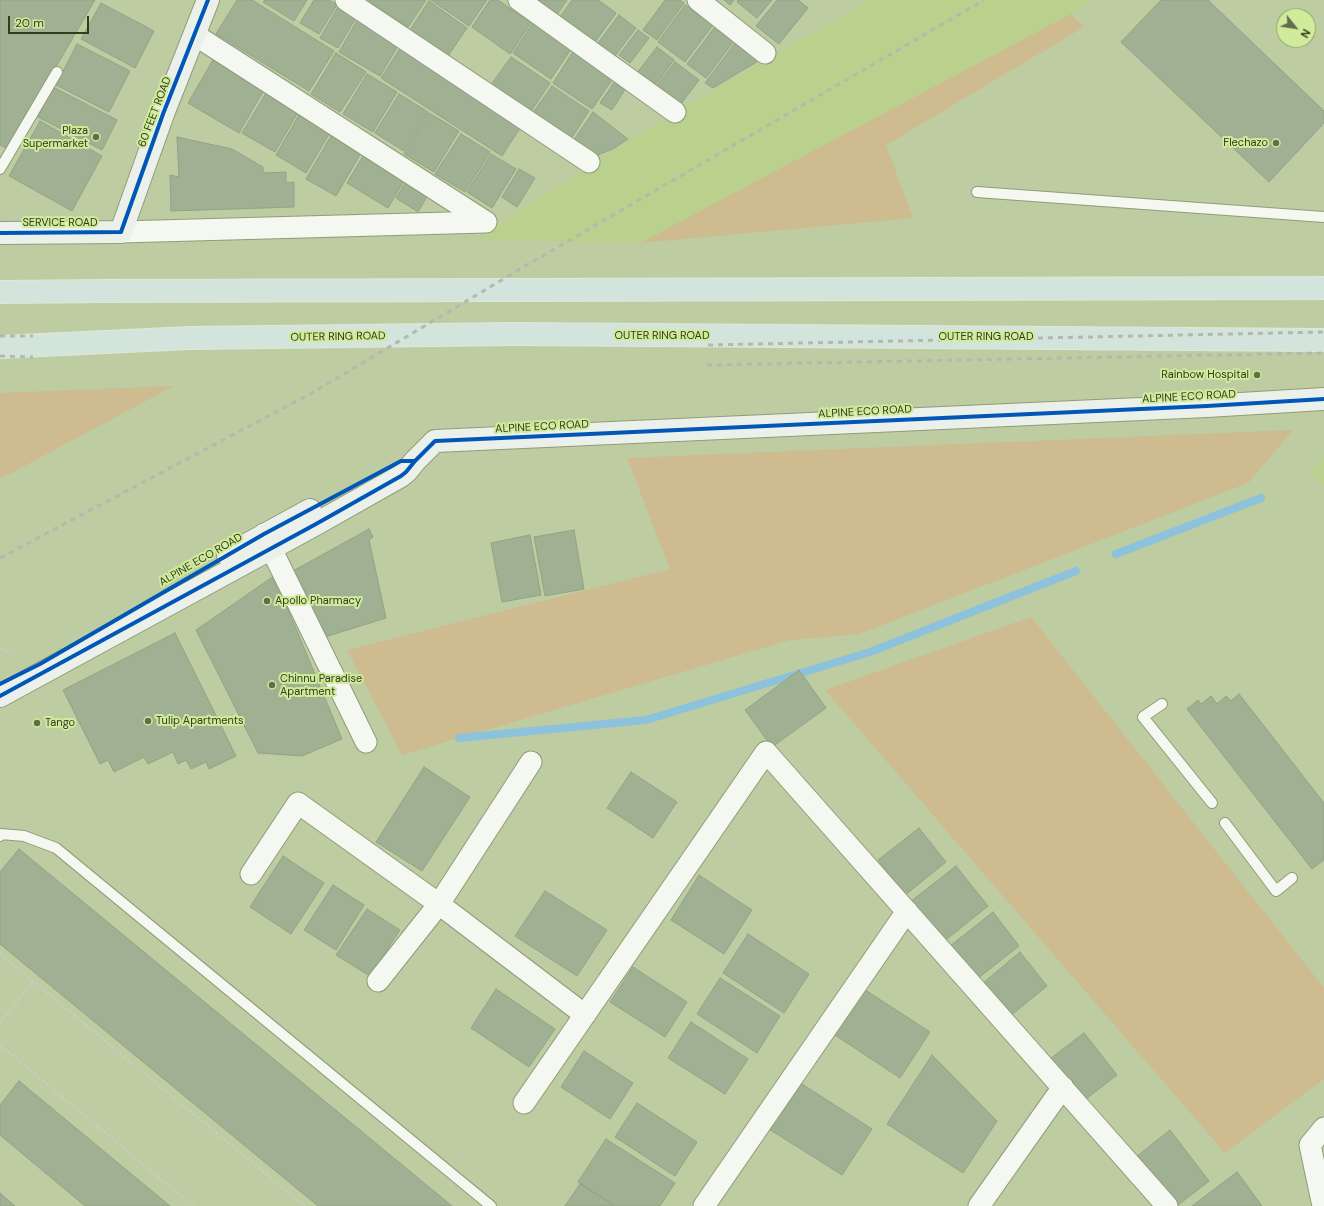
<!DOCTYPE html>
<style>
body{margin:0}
#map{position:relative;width:1324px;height:1206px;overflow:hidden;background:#bdcca1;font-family:"DM Sans",sans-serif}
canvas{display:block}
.north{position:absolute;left:1276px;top:8px;width:40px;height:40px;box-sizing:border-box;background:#d0eb9b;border:1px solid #90a568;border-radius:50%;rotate:120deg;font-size:11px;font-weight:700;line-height:16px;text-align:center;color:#313c1b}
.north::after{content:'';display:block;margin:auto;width:14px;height:18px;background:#626e4a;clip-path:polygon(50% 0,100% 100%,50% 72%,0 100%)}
.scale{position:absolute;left:8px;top:16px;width:81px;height:18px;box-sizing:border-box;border:2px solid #313c1b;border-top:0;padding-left:5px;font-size:12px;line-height:14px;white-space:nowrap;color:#313c1b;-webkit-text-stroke:3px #d0eb9b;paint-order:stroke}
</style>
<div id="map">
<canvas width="1324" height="1206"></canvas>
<div class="north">N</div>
<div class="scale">20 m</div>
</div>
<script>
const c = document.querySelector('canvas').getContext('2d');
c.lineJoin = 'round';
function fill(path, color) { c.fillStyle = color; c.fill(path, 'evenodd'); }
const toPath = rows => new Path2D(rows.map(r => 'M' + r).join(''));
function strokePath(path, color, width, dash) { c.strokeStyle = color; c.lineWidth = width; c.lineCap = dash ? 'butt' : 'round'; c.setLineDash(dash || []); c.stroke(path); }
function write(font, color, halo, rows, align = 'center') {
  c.font = font + ' "DM Sans",sans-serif'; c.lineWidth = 4; c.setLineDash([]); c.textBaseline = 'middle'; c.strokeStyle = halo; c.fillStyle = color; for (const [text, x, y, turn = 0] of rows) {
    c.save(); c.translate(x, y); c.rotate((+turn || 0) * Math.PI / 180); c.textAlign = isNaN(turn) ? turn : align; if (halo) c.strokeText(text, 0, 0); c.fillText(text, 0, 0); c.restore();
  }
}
fill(toPath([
 [870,0,1095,0,1071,14,640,243,478,239,642,132],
 [1324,455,1324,486,1310,474]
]), '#bad08d');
fill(toPath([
 [1071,14,1084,27,886,145,913,218,640,243],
 [174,386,0,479,0,393],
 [1293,430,1248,483,859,634,790,640,402,755,347,650,670,569,627,458],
 [1031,617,1324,988,1324,1079,1225,1153,825,690]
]), '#cebb90');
strokePath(toPath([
 [1116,554,1261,498],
 [459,738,646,720,870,652,1076,571]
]), '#8dc2dc', 8);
const building = toPath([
 [0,0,95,0,8,149,0,145,0,0],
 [237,0,252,0,334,51,309,91,216,34,237,0],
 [265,0,307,0,294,21,263,2,265,0],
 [314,0,329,0,337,5,319,34,300,23,314,0],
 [369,0,426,0,408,27,369,1,369,0],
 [431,0,487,0,469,26,431,0],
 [490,0,498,0,531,23,510,54,472,27,490,0],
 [533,0,567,0,556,16,533,0],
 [572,0,598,0,616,13,595,42,560,17,572,0],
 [665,0,680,0,684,3,657,40,643,30,665,0],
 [724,0,734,0,730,5,724,0],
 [738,0,772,0,757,18,737,2,738,0],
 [777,0,798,0,808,8,779,44,756,26,777,0],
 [1161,0,1208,0,1324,111,1324,123,1269,182,1121,42,1161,0],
 [429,1,467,28,448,56,410,30,429,1],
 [101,3,154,31,135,68,81,39,101,3],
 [685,5,713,25,685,62,658,42,685,5],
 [338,7,356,18,338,48,320,38,338,7],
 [619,15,636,28,615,56,598,43,619,15],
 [358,19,399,44,380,76,339,52,358,19],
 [533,23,571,49,551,79,513,53,533,23],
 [715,27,734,41,706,78,687,64,715,27],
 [638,30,649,38,630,63,619,55,638,30],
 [736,42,760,60,713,88,705,83,736,42],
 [77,44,130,71,109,112,56,85,77,44],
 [401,47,522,125,502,156,381,78,401,47],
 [657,47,674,60,655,86,637,73,657,47],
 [574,50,614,77,592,109,553,83,574,50],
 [336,53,366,72,340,112,311,94,336,53],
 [511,57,550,83,530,113,490,86,511,57],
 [213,60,264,90,239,133,188,103,213,60],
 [675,62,699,80,678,108,654,90,675,62],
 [367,74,397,92,373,132,343,114,367,74],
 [615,81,626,88,612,110,600,103,615,81],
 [552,86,589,111,571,139,532,114,552,86],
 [53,87,117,120,102,150,38,117,53,87],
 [266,93,298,112,275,152,242,133,266,93],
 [399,94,428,112,404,151,375,133,399,94],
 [593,112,628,139,613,149,595,156,573,141,593,112],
 [300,113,331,131,306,173,276,155,300,113],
 [429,113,459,131,434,172,404,154,429,113],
 [40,121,102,156,72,211,9,176,40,121],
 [461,134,490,152,465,192,435,174,461,134],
 [331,136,361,153,336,196,306,179,331,136],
 [177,137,232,149,263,167,263,173,286,172,286,183,294,182,294,207,171,211,170,175,179,177,177,137],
 [491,154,516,169,492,208,467,192,491,154],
 [363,156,404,181,388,208,347,183,363,156],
 [519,169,535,178,517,207,502,197,519,169],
 [407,180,429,193,418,212,396,198,407,180],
 [369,529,373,537,369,540,386,618,325,637,293,571,369,529],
 [574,530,584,589,545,596,534,537,574,530],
 [530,535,541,595,502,602,491,543,530,535],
 [274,576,342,739,302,756,258,753,196,630,274,576],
 [175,633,236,756,209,769,206,762,191,769,186,760,178,764,173,752,148,764,144,757,114,772,108,760,100,764,63,690,175,633],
 [799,670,826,708,772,747,745,710,799,670],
 [1239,694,1324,803,1324,860,1312,869,1187,709,1198,700,1201,704,1211,696,1217,704,1226,696,1231,701,1239,694],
 [424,767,470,797,422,871,376,842,424,767],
 [631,772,677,802,653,838,607,808,631,772],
 [919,828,946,862,905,895,878,860,919,828],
 [19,849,452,1206,318,1206,0,944,0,872,19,849],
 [283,856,324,883,291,934,250,907,283,856],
 [956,866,988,906,942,943,910,902,956,866],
 [699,875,752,910,724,954,671,920,699,875],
 [333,885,364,905,336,950,304,930,333,885],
 [545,891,607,930,577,976,515,936,545,891],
 [367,909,400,930,370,976,336,955,367,909],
 [993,912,1019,946,977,979,950,946,993,912],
 [748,934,809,974,784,1013,723,973,748,934],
 [1020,952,1047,986,1009,1017,982,984,1020,952],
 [633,967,687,1002,665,1037,610,1002,633,967],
 [720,978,780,1016,757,1053,697,1014,720,978],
 [859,986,930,1032,900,1078,829,1031,859,986],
 [496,989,555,1029,529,1067,471,1028,496,989],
 [691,1022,748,1059,725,1094,668,1058,691,1022],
 [1084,1033,1117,1075,1082,1102,1050,1059,1084,1033],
 [584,1051,633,1083,610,1119,561,1087,584,1051],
 [932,1055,997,1121,963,1173,887,1124,932,1055],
 [19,1081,170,1206,85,1206,0,1135,0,1105,19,1081],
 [799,1082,872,1129,842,1175,769,1129,799,1082],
 [637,1103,697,1142,675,1176,615,1137,637,1103],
 [1170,1130,1209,1181,1177,1206,1136,1157,1170,1130],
 [606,1139,675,1183,660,1206,616,1206,578,1182,606,1139],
 [1237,1172,1262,1206,1192,1206,1237,1172],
 [580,1184,614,1206,565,1206,580,1184],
 [0,1193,15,1206,0,1206,0,1193]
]);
fill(building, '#9fb192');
strokePath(building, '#92a384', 1);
const lane = toPath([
 [0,169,57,72],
 [977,192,1324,217],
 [1162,704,1143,717,1212,803],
 [1225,823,1276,891,1292,878],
 [0,836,1,834,24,836,56,848,491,1206]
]);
const street = toPath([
 [346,0,589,162],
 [519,0,675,112],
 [698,0,765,53],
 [195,35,486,222],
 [121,232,486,222],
 [264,534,366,742],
 [251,874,298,803,439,904,585,1015],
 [378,981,439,904,531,762],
 [524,1103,766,752,1167,1206],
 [704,1206,907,911],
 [979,1206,1063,1087],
 [1323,1206,1310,1145,1324,1128]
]);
const secondary = toPath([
 [0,233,121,232,163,114,208,0],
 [228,555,310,510],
 [0,696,316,524,401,476,406,472,415,461,435,441,1207,406,1324,399]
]);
const highway = toPath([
 [0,292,106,291,1324,288],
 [0,347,190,338,514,334,1324,340]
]);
strokePath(lane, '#909c79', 12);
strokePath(street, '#909c79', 23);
strokePath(secondary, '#909c79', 24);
strokePath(highway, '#e1e8d5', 24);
strokePath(toPath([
 [0,648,20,656],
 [0,954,305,1206],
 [0,1023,33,981],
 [0,1045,193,1206]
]), '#c7ccbe', 2.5, [3, 2]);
strokePath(lane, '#f5f7f1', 10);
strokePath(street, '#f5f7f1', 21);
strokePath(secondary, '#ebf1ea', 22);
strokePath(highway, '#d3e4dc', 22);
strokePath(toPath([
 [0,336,33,336],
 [708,345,1324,332],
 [0,356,33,357],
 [707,365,1324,353],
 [0,558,312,393,532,262,984,0]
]), '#b4b8ad', 3, [5, 5]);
strokePath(toPath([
 [0,233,121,232,163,114,208,0],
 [0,684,40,664,264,534,401,461,415,461],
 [0,696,316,524,401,476,406,472,415,461,435,441,1207,406,1324,399]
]), '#0057b8', 4);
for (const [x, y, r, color] of [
 [96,137,4,"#626e4a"],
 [1276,143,4,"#626e4a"],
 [1257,375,4,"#626e4a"],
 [267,601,4,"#626e4a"],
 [272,685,4,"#626e4a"],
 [148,721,4,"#626e4a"],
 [37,723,4,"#626e4a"]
]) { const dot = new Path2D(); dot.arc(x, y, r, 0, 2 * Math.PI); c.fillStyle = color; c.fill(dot); strokePath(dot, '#d0eb9b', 1.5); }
write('11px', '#313c1b', '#d0eb9b', [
 ["60 FEET ROAD",155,112,-69],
 ["SERVICE ROAD",60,223],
 ["OUTER RING ROAD",662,336],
 ["OUTER RING ROAD",338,337,-1],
 ["OUTER RING ROAD",986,337],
 ["ALPINE ECO ROAD",1189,397,-3],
 ["ALPINE ECO ROAD",865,412,-3],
 ["ALPINE ECO ROAD",542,427,-3],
 ["ALPINE ECO ROAD",201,560,-30]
]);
write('11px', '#313c1b', '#d0eb9b', [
 ["Plaza",88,131,"right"],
 ["Supermarket",88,144,"right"],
 ["Flechazo",1268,143,"right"],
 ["Rainbow Hospital",1249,375,"right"],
 ["Apollo Pharmacy",275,601],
 ["Chinnu Paradise",280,679],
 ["Apartment",280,692],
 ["Tulip Apartments",156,721],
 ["Tango",45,723]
], 'left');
</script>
